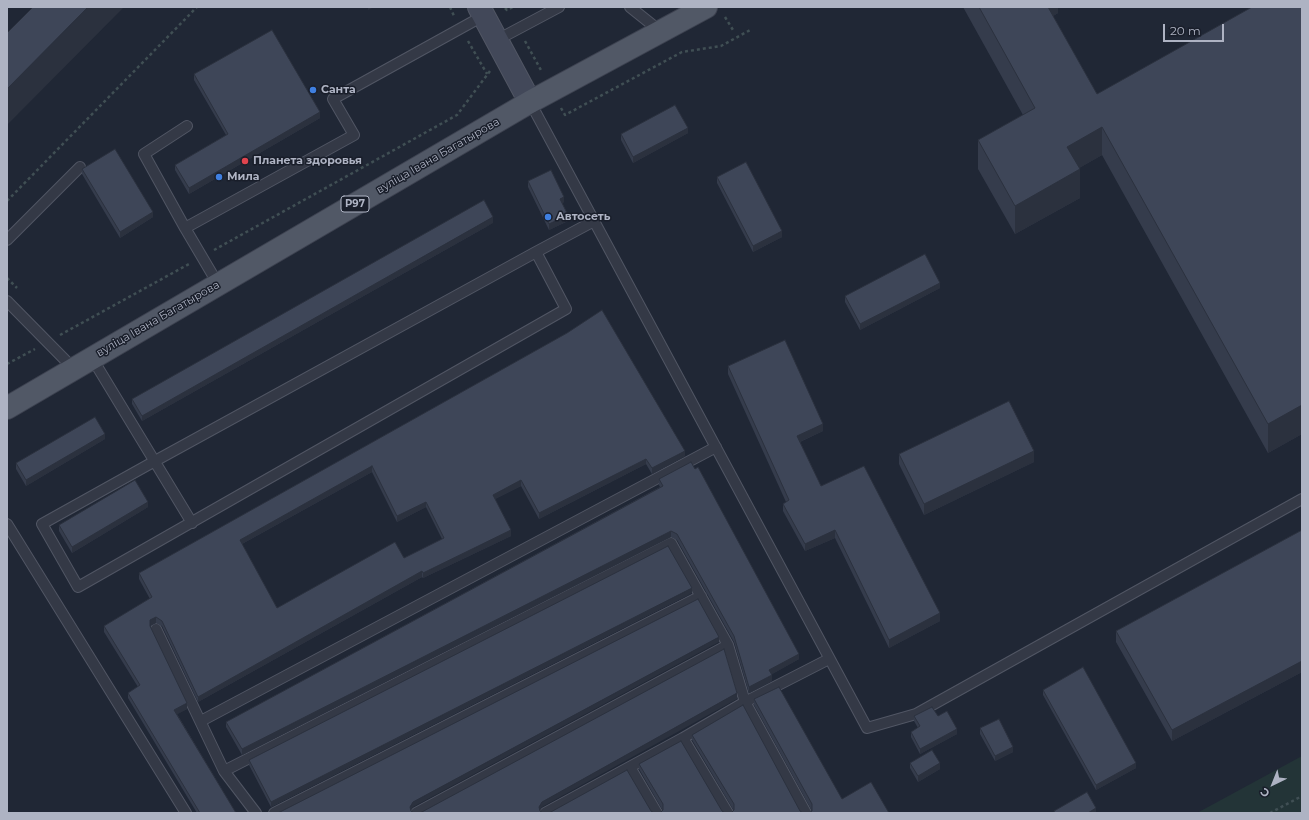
<!DOCTYPE html>
<meta charset="utf-8">
<style>
body{margin:0}
#map{position:relative;width:1309px;height:820px;overflow:hidden;background:#202735;font-family:Montserrat,sans-serif}
canvas{display:block}
.frame{position:absolute;inset:0;border:8px solid #aeb3c3;pointer-events:none}
.north{position:absolute;left:1253px;top:764px;width:40px;height:40px;-webkit-text-stroke:3px #191e2a;paint-order:stroke;rotate:223deg;font-size:11px;font-weight:700;line-height:16px;text-align:center;color:#aeb3c3}
.north::after{content:'';display:block;margin:auto;width:14px;height:18px;background:#aeb3c3;clip-path:polygon(50% 0,100% 100%,50% 72%,0 100%)}
.scale{position:absolute;left:1163px;top:24px;width:61px;height:18px;box-sizing:border-box;border:2px solid #aeb3c3;border-top:0;padding-left:5px;font-size:12px;line-height:14px;white-space:nowrap;color:#aeb3c3;-webkit-text-stroke:3px #191e2a;paint-order:stroke}
</style>
<div id="map">
<canvas width="1309" height="820"></canvas>
<div class="frame"></div>
<div class="north">С</div>
<div class="scale">20 m</div>
</div>
<script>
const c = document.querySelector('canvas').getContext('2d');
c.lineJoin = 'round';
function fill(path, color) { c.fillStyle = color; c.fill(path, 'evenodd'); }
const toPath = rows => new Path2D(rows.map(r => 'M' + r).join(''));
function strokePath(path, color, width, dash) { c.strokeStyle = color; c.lineWidth = width; c.lineCap = dash ? 'butt' : 'round'; c.setLineDash(dash || []); c.stroke(path); }
function write(font, color, halo, rows, align = 'center') {
  c.font = font + ' Montserrat,sans-serif'; c.lineWidth = 3; c.setLineDash([]); c.textBaseline = 'middle'; c.strokeStyle = halo; c.fillStyle = color; for (const [text, x, y, turn = 0] of rows) {
    c.save(); c.translate(x, y); c.rotate((+turn || 0) * Math.PI / 180); c.textAlign = isNaN(turn) ? turn : align; if (halo) c.strokeText(text, 0, 0); c.fillText(text, 0, 0); c.restore();
  }
}
fill(toPath([
 [1302,756,1302,813,1197,813]
]), '#233437');
const lane = toPath([
 [630,7,660,31],
 [497,40,559,7],
 [530,102,867,728,916,714,1302,499],
 [185,228,144,154,187,126],
 [7,240,80,167],
 [536,252,566,309,78,587,42,524,155,461,536,252,594,221],
 [218,284,185,228,354,135,333,99,483,16],
 [7,301,74,369],
 [92,358,192,523],
 [7,524,186,813],
 [156,629,224,771,256,813],
 [201,721,716,447],
 [683,738,728,813],
 [630,767,657,813],
 [224,771,671,543,728,645,745,702,806,813],
 [274,813,701,596],
 [416,813,728,645],
 [545,813,683,738,745,702,829,659]
]);
const secondary = toPath([
 [479,7,530,102]
]);
const primary = toPath([
 [7,408,530,102,706,7]
]);
strokePath(lane, '#515664', 12);
strokePath(secondary, '#515664', 24);
strokePath(primary, '#3d4250', 24);
strokePath(toPath([
 [450,7,454,16],
 [505,8,507,10,513,7],
 [725,17,733,30],
 [468,41,487,74],
 [525,41,542,72],
 [561,108,565,115,682,52,721,46,752,29],
 [7,201,197,7],
 [214,250,457,115,490,71],
 [7,278,17,288],
 [60,335,189,264],
 [7,364,35,349],
 [1270,813,1302,796]
]), '#404f54', 2.5, [3, 3]);
strokePath(lane, '#343946', 10);
strokePath(secondary, '#424859', 22);
strokePath(primary, '#515866', 22);
fill(toPath([
 [963,7,1058,7,1058,13,1053,16,1097,94,1302,7,1302,434,1268,453,1102,155,1079,168,1080,198,1015,234,978,169,978,140,1023,115],
 [194,74,320,118,189,194,175,170,175,165,226,135,194,80],
 [688,133,633,163,621,140,621,134],
 [82,169,153,217,120,238,82,174],
 [717,177,782,237,753,252,717,183],
 [528,181,564,202,562,203,568,221,549,230,528,187],
 [493,223,142,421,132,404,132,399],
 [940,288,860,330,845,302,845,296],
 [567,333,685,456,652,474,646,464,539,519,521,486,495,499,511,536,423,578,422,577,198,702,162,626,156,623,150,626,150,627,187,709,177,714,236,813,197,813,128,698,128,693,138,687,104,632,104,626,150,599,139,579,139,573],
 [372,472,397,522,426,507,442,539,404,558,277,608,242,544],
 [728,366,823,431,800,442,821,486,940,621,889,648,835,538,805,551,783,511,783,504,786,502,728,374],
 [105,439,26,486,16,469,16,463],
 [899,454,1034,462,924,515,899,464],
 [659,479,799,659,772,674,772,681,749,693,734,642,677,540,671,537,242,755,226,727,226,722,660,487,659,485],
 [148,507,72,553,59,531,59,525],
 [1302,530,1302,672,1172,741,1116,642,1116,631],
 [692,593,271,807,249,765,249,760],
 [1043,690,1136,768,1096,790,1043,695],
 [754,699,842,799,812,811,754,705],
 [914,716,938,716,957,734,920,754,911,737,911,732,918,728,914,721],
 [980,728,1013,752,995,761,980,734],
 [692,735,800,811,734,811,692,740],
 [910,763,940,769,918,782,910,768],
 [639,764,722,811,663,811,639,769]
]), '#353c4c');
fill(toPath([
 [88,7,124,7,7,125,7,89],
 [368,7,374,7,368,10],
 [1041,7,1058,7,1058,13,1041,23],
 [320,112,320,118,189,194,189,188],
 [1102,127,1102,155,1067,175,1067,147],
 [688,128,688,133,633,163,633,157],
 [1080,169,1080,198,1015,234,1015,206],
 [564,197,564,202,560,204,560,199],
 [153,212,153,217,120,238,120,232],
 [568,215,568,221,549,230,549,224],
 [493,217,493,223,142,421,142,416],
 [782,231,782,237,753,252,753,246],
 [940,283,940,288,860,330,860,324],
 [1302,405,1302,434,1268,453,1268,424],
 [823,424,823,431,797,443,797,436],
 [105,434,105,439,26,486,26,480],
 [685,451,685,456,652,474,652,468],
 [1034,451,1034,462,924,515,924,504],
 [646,459,646,464,539,519,539,513],
 [372,466,372,472,240,545,240,540],
 [521,480,521,486,493,500,493,495],
 [148,502,148,507,72,553,72,547],
 [426,502,426,507,397,522,397,516],
 [511,530,511,536,423,578,423,573],
 [835,530,835,538,805,551,805,544],
 [671,531,671,537,242,755,242,749],
 [422,571,422,577,198,702,198,697],
 [692,588,692,593,271,807,271,802],
 [940,613,940,621,889,648,889,640],
 [156,617,156,623,150,626,150,620],
 [719,637,719,642,413,807,410,812,410,807,413,802],
 [799,654,799,659,769,676,769,670],
 [1302,661,1302,672,1172,741,1172,730],
 [772,675,772,681,749,693,749,687],
 [737,693,737,699,542,807,539,812,539,807,542,802],
 [187,703,187,709,174,716,174,710],
 [957,729,957,734,920,754,920,749],
 [1013,747,1013,752,995,761,995,756],
 [940,763,940,769,918,782,918,776],
 [1136,763,1136,768,1096,790,1096,785],
 [1096,808,1096,813,1088,813]
]), '#2b313e');
const building = toPath([
 [33,7,88,7,7,89,7,33,33,7],
 [979,7,1048,7,1097,94,1252,7,1302,7,1302,405,1268,424,1102,127,1067,147,1080,169,1015,206,978,140,1035,108,979,7],
 [272,30,320,112,189,188,175,165,228,134,194,74,272,30],
 [675,105,688,128,633,157,621,134,675,105],
 [115,149,153,212,120,232,82,169,115,149],
 [746,162,782,231,753,246,717,177,746,162],
 [551,170,564,197,560,199,568,215,549,224,528,181,551,170],
 [484,200,493,217,142,416,132,399,484,200],
 [925,254,940,283,860,324,845,296,925,254],
 [602,310,685,451,652,468,646,459,539,513,521,480,493,495,511,530,423,573,422,571,198,697,162,621,156,617,150,620,150,626,187,703,174,710,236,813,200,813,128,693,140,685,104,626,152,597,139,573,567,333,602,310],
 [372,466,397,516,426,502,444,538,404,558,395,542,277,608,240,540,372,466],
 [785,340,823,424,797,436,821,486,864,466,940,613,889,640,835,530,805,544,783,504,789,500,728,366,785,340],
 [1009,401,1034,451,924,504,899,454,1009,401],
 [95,417,105,434,26,480,16,463,95,417],
 [691,462,695,469,698,467,799,654,769,670,772,675,749,687,734,636,677,534,671,531,242,749,226,722,663,486,659,479,691,462],
 [135,480,148,502,72,547,59,525,135,480],
 [1302,530,1302,661,1172,730,1116,631,1302,530],
 [668,546,692,588,271,802,249,760,668,546],
 [698,599,719,637,413,802,410,807,411,811,414,813,278,813,698,599],
 [724,649,737,693,542,802,539,807,540,811,543,813,420,813,724,649],
 [1083,667,1136,763,1096,785,1043,690,1083,667],
 [779,687,842,799,871,782,889,813,809,813,812,811,812,804,754,699,779,687],
 [743,705,800,811,803,813,731,813,734,810,734,804,692,735,743,705],
 [932,707,938,716,947,711,957,729,920,749,911,732,920,726,914,716,932,707],
 [999,719,1013,747,995,756,980,728,999,719],
 [681,741,722,811,725,813,660,813,663,810,663,804,639,764,681,741],
 [932,750,940,763,918,776,910,763,932,750],
 [627,770,651,811,654,813,549,813,627,770],
 [1087,792,1096,808,1088,813,1055,813,1054,811,1087,792]
]);
fill(building, '#3e4658');
strokePath(building, '#2b313e', 1);
for (const [x, y, r, color] of [
 [313,90,4,"#3f7fe0"],
 [245,161,4,"#e0444e"],
 [219,177,4,"#3f7fe0"],
 [548,217,4,"#3f7fe0"]
]) { const dot = new Path2D(); dot.arc(x, y, r, 0, 2 * Math.PI); c.fillStyle = color; c.fill(dot); strokePath(dot, '#191e2a', 1.5); }
for (const [x, y, w] of [
 [355,204,28]
]) { const box = new Path2D(); box.roundRect(x - w / 2, y - 8, w, 16, 3); c.fillStyle = '#191e2a'; c.fill(box); strokePath(box, '#aeb3c3', 1); }
write('bold 10px', '#aeb3c3', null, [
 ["Р97",355,204]
]);
write('bold 11px', '#aeb3c3', '#191e2a', [
 ["Санта",321,90],
 ["Планета здоровья",253,161],
 ["Мила",227,177],
 ["Автосеть",556,217]
], 'left');
write('11px', '#aeb3c3', '#191e2a', [
 ["вуліца Івана Багатырова",438,156,-30],
 ["вуліца Івана Багатырова",158,319,-30]
]);
</script>
